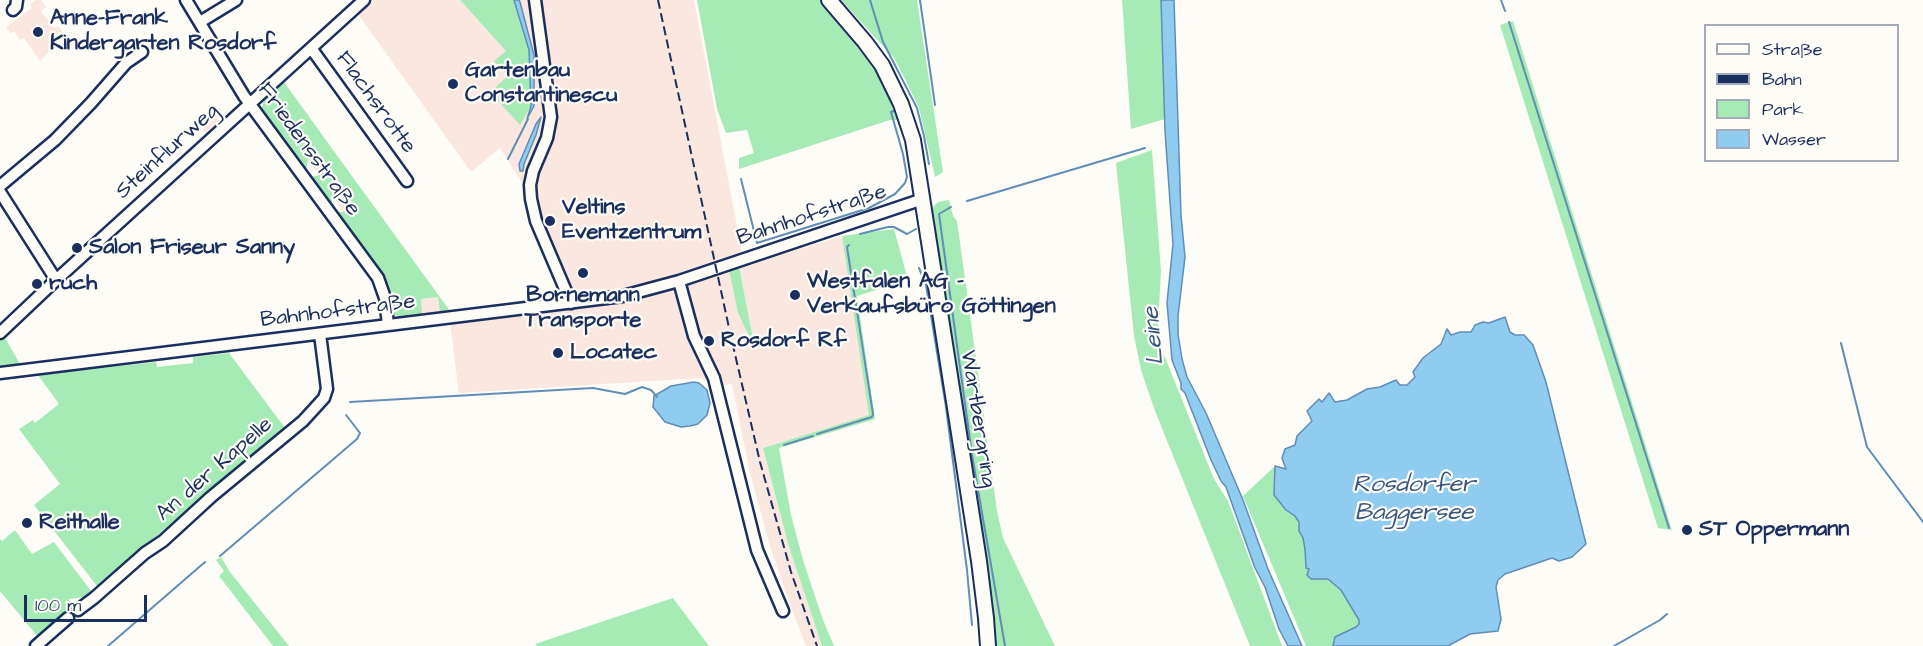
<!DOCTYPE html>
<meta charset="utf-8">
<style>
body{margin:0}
#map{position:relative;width:1923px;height:646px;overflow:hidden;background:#fdfcf7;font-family:"Architects Daughter",sans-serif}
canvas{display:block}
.legend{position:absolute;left:1704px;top:24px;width:195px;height:138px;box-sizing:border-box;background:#fdfcf7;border:2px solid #a3aaba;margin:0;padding:8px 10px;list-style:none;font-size:18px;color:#1b2f5e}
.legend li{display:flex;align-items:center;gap:12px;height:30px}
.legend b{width:30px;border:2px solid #a3aaba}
.scale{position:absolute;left:24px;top:595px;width:123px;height:27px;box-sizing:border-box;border:3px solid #1b2f5e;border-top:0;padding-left:8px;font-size:18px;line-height:21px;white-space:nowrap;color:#1b2f5e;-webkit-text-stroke:4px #fdfcf7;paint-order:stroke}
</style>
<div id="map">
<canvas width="1923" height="646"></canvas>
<ul class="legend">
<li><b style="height:8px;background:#fdfcf7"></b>Straße</li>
<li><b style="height:8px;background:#1b2f5e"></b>Bahn</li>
<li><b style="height:16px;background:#a6eab5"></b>Park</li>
<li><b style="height:16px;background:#90cbf0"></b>Wasser</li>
</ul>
<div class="scale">100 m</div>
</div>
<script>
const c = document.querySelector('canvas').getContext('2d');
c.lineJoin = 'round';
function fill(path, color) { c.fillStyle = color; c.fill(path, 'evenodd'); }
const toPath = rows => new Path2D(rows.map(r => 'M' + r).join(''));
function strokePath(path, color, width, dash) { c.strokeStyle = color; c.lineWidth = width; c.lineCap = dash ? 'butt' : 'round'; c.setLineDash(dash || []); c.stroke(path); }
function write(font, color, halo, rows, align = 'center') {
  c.font = font + ' "Architects Daughter",sans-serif'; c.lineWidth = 4.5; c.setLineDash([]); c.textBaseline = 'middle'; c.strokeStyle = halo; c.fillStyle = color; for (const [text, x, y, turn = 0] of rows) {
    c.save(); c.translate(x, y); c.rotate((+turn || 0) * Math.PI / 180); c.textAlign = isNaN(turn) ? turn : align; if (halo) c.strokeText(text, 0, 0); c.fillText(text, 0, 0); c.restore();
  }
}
fill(toPath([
 [36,0,41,0,46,7,41,11,54,28,58,26,65,35,40,61,24,38,20,40,14,31,10,33,6,27,32,8,30,4],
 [374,0,460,0,506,51,531,96,529,50,514,0,694,0,742,252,727,259,738,313,754,346,739,267,842,236,870,415,763,448,789,547,822,646,806,646,792,610,770,546,750,473,732,384,720,386,700,378,459,393,450,322,573,307,532,219,525,188,500,148,471,172,358,14],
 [210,112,212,116,215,114,220,123,206,134,197,119],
 [319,152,329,167,319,175,308,160],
 [343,190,354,204,343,212,333,197],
 [438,297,440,313,422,315,420,299]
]), '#f9e7e0');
fill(toPath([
 [460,0,514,0,529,50,531,106,520,125,490,92,508,76,494,61,506,51],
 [697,0,821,0,853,38,880,76,898,120,890,120,739,169,739,158,754,153,747,130,726,133,717,109],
 [841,0,917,0,943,172,935,177,919,108,906,81,894,58],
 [1122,0,1161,0,1165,119,1131,129],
 [1513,21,1575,221,1672,530,1658,528,1500,25],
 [284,82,357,183,450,311,440,313,438,297,421,299,422,315,399,317,394,314,390,297,394,296,394,292,390,292,382,275,336,212,343,212,353,204,343,190,333,197,331,206,311,177,319,175,329,167,319,153,308,160,306,171,262,108,264,100],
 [1152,150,1161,271,1158,325,1164,355,1214,479,1228,501,1282,646,1250,646,1155,411,1141,370,1134,336,1116,163],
 [949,200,953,216,957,221,997,511,1003,538,1055,646,991,646,931,215,933,207,938,202],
 [894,229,908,280,857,296,875,419,779,448,791,515,803,560,823,620,834,646,822,646,789,547,763,448,869,415,842,236],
 [739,267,755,349,738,313,729,270],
 [4,336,20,364,0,367,0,341],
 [229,353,285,428,97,586,34,505,60,484,19,429,33,420,35,423,59,404,38,375,156,362,157,367,193,363,193,357],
 [1275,466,1274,495,1286,510,1295,516,1299,522,1299,531,1303,538,1305,549,1306,568,1309,569,1311,579,1328,579,1341,590,1359,620,1359,624,1356,627,1335,637,1333,646,1306,646,1243,496],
 [15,530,32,554,54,542,91,591,85,597,69,599,68,604,72,608,38,637,0,591,0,539,2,541],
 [221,557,230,572,289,646,273,646,219,576,224,571,216,560],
 [673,598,709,646,537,646,535,644]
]), '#a6eab5');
const water = toPath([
 [514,0,519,0,520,2,534,55,534,106,527,119,531,106,529,50,514,0],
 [1161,0,1174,0,1181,215,1185,257,1178,316,1178,334,1182,359,1187,377,1206,413,1243,500,1268,569,1302,646,1288,646,1279,629,1265,587,1255,568,1226,487,1221,481,1211,460,1185,393,1181,389,1181,383,1172,360,1167,303,1173,244,1165,131,1161,0],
 [541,117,536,135,524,164,523,171,520,171,519,164,536,124,541,117],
 [1505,317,1510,332,1515,335,1524,335,1533,345,1546,382,1586,544,1572,557,1559,561,1552,558,1505,574,1498,580,1496,587,1501,619,1498,631,1470,634,1448,646,1333,646,1335,637,1356,627,1359,624,1359,620,1341,590,1328,579,1311,579,1307,575,1309,569,1306,568,1305,549,1303,538,1299,531,1299,522,1295,516,1286,510,1274,495,1275,466,1286,469,1282,458,1285,449,1295,445,1297,436,1312,421,1307,411,1319,399,1322,402,1329,393,1335,402,1347,400,1367,389,1380,387,1396,380,1400,385,1407,385,1415,377,1413,372,1423,358,1441,344,1447,329,1451,335,1460,332,1471,332,1475,325,1483,322,1489,323,1505,317],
 [694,382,699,383,707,390,710,403,707,415,698,424,690,426,681,427,665,422,653,407,654,396,671,386,694,382]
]);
fill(water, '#90cbf0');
strokePath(water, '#618db6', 1.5);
strokePath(toPath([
 [870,0,883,42,917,108,924,136,929,164],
 [920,0,935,105],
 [1501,0,1505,11],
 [1509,22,1669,528],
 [508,159,528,119],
 [741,179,757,243,869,208,895,194,905,183,907,177,903,154,891,112,894,111],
 [967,201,1145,148],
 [951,207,939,214,972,455,1005,646],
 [860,234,888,227,894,227,907,234,916,229],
 [919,268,926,285,946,407,967,570,972,625],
 [1841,343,1867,447,1923,522],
 [350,402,593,388,625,394,642,387,651,390,657,397],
 [817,434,872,417,873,414,847,247,849,245],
 [784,445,813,436],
 [220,556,357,439,360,433,346,415],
 [108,646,205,562],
 [1614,646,1660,620,1667,614]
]), '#618db6', 2);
const street = toPath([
 [186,0,244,96,378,278,385,298,388,325],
 [535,0,551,117,547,138,533,171,530,185,531,199,536,221,571,303],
 [13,10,16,7,17,0],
 [200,22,236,0],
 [311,48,407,181],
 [0,186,55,140,91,103,126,63,142,52],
 [0,192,56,280],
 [679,281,694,336,714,378,757,550,783,611],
 [0,333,56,280,364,0],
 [0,373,623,296,679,281,923,199],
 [78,610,94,598,145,553,163,541,211,497,303,421,324,398,327,389,320,334],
 [36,646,68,618]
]);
const secondary = toPath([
 [829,0,865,42,882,65,901,104,913,140,979,561,986,618,988,646]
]);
strokePath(street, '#1b2f5e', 15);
strokePath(secondary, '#1b2f5e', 18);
strokePath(street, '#fdfcf7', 10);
strokePath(secondary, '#fdfcf7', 14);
strokePath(toPath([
 [658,0,731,337,760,462,791,572,817,646]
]), '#1b2f5e', 2, [9, 4.5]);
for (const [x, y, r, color] of [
 [38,32,6,"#1b2f5e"],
 [453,84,6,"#1b2f5e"],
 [550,221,6,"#1b2f5e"],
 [77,248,6,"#1b2f5e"],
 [583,273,6,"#1b2f5e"],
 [37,284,6,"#1b2f5e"],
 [795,295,6,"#1b2f5e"],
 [709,341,6,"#1b2f5e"],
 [558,353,6,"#1b2f5e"],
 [27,523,6,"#1b2f5e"],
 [1687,530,6,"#1b2f5e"]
]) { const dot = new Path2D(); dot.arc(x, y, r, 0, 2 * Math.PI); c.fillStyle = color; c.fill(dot); strokePath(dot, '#fdfcf7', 2); }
write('bold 22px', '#1b2f5e', '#fdfcf7', [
 ["Anne-Frank",50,19],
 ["Kindergarten Rosdorf",50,44],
 ["Gartenbau",465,71],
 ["Constantinescu",465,96],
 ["Veltins",562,208],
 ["Eventzentrum",562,233],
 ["Salon Friseur Sanny",89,248],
 ["Westfalen AG -",807,282],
 ["Verkaufsbüro Göttingen",807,307],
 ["ruch",49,284],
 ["Bornemann",583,296,"center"],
 ["Transporte",583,321,"center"],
 ["Rosdorf Rf",721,341],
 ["Locatec",570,353],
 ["Reithalle",39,523],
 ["ST Oppermann",1699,530]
], 'left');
write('22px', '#1b2f5e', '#fdfcf7', [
 ["Flachsrotte",375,103,54],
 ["Friedensstraße",308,150,54],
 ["Steinflurweg",168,152,-42],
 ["Bahnhofstraße",812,216,-18],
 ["Bahnhofstraße",338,312,-7],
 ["Wartbergring",977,419,81],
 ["An der Kapelle",215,470,-41]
]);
write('italic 24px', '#385682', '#fdfcf7', [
 ["Leine",1155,336,-95],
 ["Rosdorfer",1414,486],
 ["Baggersee",1414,514]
]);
</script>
